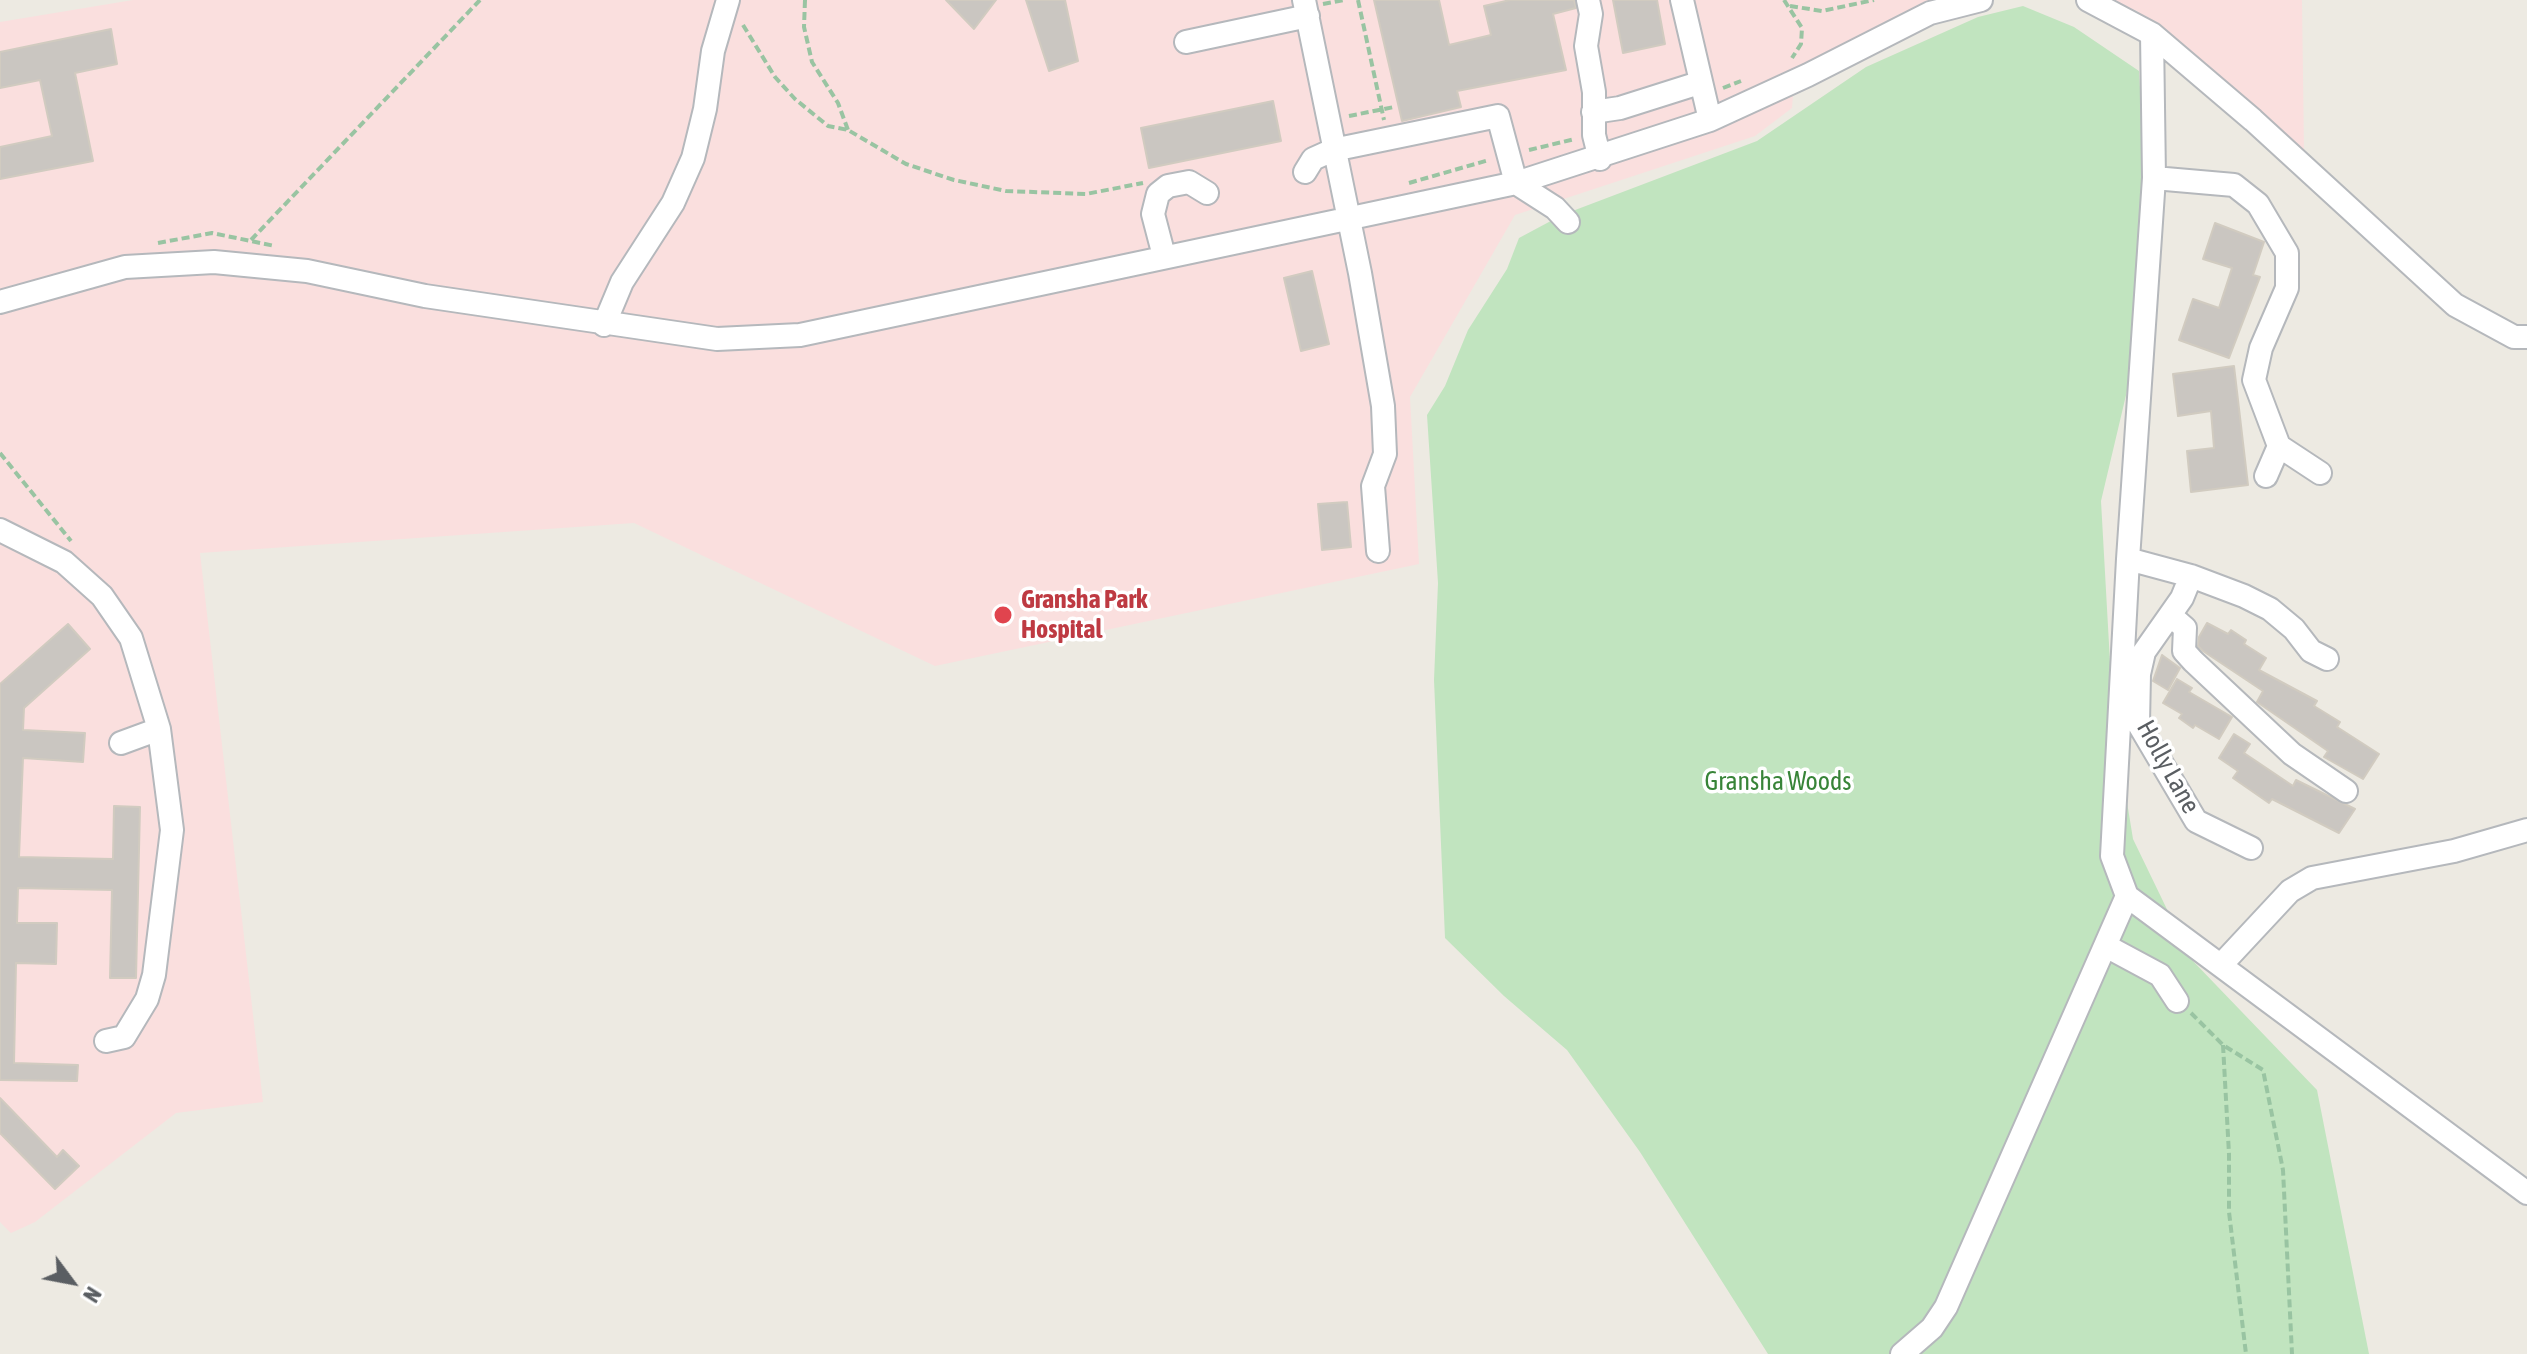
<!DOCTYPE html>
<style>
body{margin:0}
#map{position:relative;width:2527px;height:1354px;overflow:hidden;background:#edeae2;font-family:"Asap Condensed",sans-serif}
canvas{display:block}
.north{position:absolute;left:32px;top:1242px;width:80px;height:80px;-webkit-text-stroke:6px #fff;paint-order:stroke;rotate:122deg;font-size:22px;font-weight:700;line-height:32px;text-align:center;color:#5a5e62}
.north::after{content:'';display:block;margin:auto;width:28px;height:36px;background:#5a5e62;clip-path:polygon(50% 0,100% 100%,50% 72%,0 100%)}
</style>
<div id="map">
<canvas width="2527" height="1354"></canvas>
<div class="north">N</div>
</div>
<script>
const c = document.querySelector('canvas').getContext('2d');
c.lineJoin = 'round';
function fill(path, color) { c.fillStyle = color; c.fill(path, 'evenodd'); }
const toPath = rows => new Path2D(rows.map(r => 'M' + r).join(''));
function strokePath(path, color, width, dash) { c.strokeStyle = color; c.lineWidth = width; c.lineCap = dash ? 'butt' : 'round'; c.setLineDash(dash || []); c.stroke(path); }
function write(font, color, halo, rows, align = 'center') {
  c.font = font + ' "Asap Condensed",sans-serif'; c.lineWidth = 7; c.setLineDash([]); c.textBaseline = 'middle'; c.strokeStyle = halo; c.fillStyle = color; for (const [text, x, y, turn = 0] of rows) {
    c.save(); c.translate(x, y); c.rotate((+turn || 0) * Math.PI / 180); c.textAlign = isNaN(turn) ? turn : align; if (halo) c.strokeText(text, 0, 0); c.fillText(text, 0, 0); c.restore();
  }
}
fill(toPath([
 [133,0,1949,0,1902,13,1795,69,1792,108,1755,136,1515,215,1410,397,1419,564,935,666,634,523,200,553,263,1102,176,1113,35,1222,11,1233,0,1222,0,22],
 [2109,0,2302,0,2304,154,2137,11]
]), '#fadfde');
fill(toPath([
 [2023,6,2074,27,2139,71,2146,186,2140,310,2127,391,2101,501,2113,716,2133,839,2191,959,2317,1090,2369,1354,1768,1354,1640,1152,1567,1050,1504,996,1445,938,1434,680,1438,583,1427,415,1445,386,1468,330,1507,269,1519,238,1562,215,1757,141,1866,67,1978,17]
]), '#c1e4bf');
const building = toPath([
 [946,0,996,0,974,29,946,0],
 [1026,0,1065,0,1078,61,1049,71,1026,0],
 [1374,0,1439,0,1449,45,1491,35,1484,6,1510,0,1574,0,1576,8,1553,14,1566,70,1457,91,1461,107,1402,121,1374,0],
 [1613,0,1657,0,1665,44,1623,53,1613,0],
 [111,29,117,64,75,73,93,161,0,179,0,147,52,136,40,80,0,88,0,52,111,29],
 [1273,101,1281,141,1149,168,1141,128,1273,101],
 [2215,223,2264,242,2253,275,2260,277,2229,358,2179,340,2193,299,2219,308,2232,268,2203,259,2215,223],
 [1312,271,1329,344,1301,351,1284,278,1312,271],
 [2234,366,2248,485,2191,492,2187,451,2214,448,2211,411,2178,416,2173,374,2234,366],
 [1347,502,1351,547,1322,550,1318,504,1347,502],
 [2207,623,2228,634,2231,630,2246,640,2244,644,2266,658,2259,670,2317,701,2314,706,2340,722,2337,727,2379,754,2363,779,2324,757,2328,751,2257,702,2263,691,2203,651,2198,646,2199,637,2207,623],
 [68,624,90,649,24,708,23,730,85,733,83,762,23,758,19,857,113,859,114,806,140,807,136,978,110,978,112,890,18,888,17,923,57,923,56,964,16,963,14,1063,78,1065,77,1081,0,1080,0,684,68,624],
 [2162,655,2180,668,2168,690,2153,681,2162,655],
 [2177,679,2192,688,2189,692,2232,717,2219,739,2195,725,2193,728,2179,718,2182,714,2163,703,2177,679],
 [2234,734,2250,744,2244,753,2293,786,2296,780,2355,809,2339,833,2272,799,2269,803,2233,778,2238,771,2219,758,2234,734],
 [0,1098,57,1157,63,1150,79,1166,55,1189,0,1133,0,1098]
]);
fill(building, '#cac6c1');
strokePath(building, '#d1cbc0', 2);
const minor = toPath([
 [1304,0,1360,273,1383,406,1385,454,1373,486,1378,551],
 [1588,0,1591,14,1586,46,1594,92,1594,135,1600,159],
 [1682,0,1710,120],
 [2088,0,2152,34,2253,120,2455,305,2514,337,2527,337],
 [2152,34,2154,178,2128,559,2112,856,2127,896,2527,1193],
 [1186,42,1308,16],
 [1593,112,1620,108,1699,83],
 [1305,172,1313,159,1333,150,1498,116,1516,183,1555,208,1568,222],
 [2154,178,2234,185,2258,204,2287,253,2287,288,2261,348,2254,380,2279,446,2266,476],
 [1164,256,1153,214,1158,194,1168,186,1189,182,1207,193],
 [0,302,125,267,214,262,307,271,425,296,717,339,800,335,1516,183,1710,120,1808,75,1930,13,1981,0],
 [604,325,622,282,673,203,693,158,705,109,713,51,728,0],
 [2279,446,2320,473],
 [0,530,64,562,102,596,131,638,159,729,172,830,154,975,147,999,124,1037,106,1041],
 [2128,559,2191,576,2244,596,2270,609,2294,629,2311,651,2327,659],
 [2191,576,2182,598,2144,652,2139,674,2138,723,2196,821,2251,848],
 [2170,615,2185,628,2184,651,2193,661,2292,754,2346,791],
 [121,743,159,729],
 [2106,946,2160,975,2177,1001],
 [2221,965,2290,891,2312,878,2454,851,2527,830],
 [1902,1354,1932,1328,1946,1307,2127,896]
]);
strokePath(minor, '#b5b8bc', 26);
strokePath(toPath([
 [805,0,804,27,812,62,838,103,848,130],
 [1358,0,1384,120],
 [1784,0,1802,28,1801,44,1792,58],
 [1323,4,1344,0],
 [1790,6,1822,11,1874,0],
 [743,25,775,77,795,99,828,126,848,130,906,164,954,180,1006,191,1086,194,1143,183],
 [1723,88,1741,81],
 [1349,116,1394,107],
 [1529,150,1575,139],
 [1409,183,1489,160],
 [251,240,480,0],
 [158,243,212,233,275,246],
 [0,453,71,541],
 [2191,1013,2223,1045,2263,1070,2283,1170,2292,1354],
 [2223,1045,2229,1154,2229,1212,2246,1354]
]), '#99c4a2', 4, [8, 4]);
strokePath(minor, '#fff', 22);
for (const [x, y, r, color] of [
 [1003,615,10,"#e0444e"]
]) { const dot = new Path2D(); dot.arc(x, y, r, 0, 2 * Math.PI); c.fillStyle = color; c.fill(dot); strokePath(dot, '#fff', 3); }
write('bold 26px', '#be3a42', '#fff', [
 ["Gransha Park",1021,600],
 ["Hospital",1021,630]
], 'left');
write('26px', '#5a5e62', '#fff', [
 ["Holly Lane",2168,767,61]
]);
write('26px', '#388438', '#fff', [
 ["Gransha Woods",1778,782]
]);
</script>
